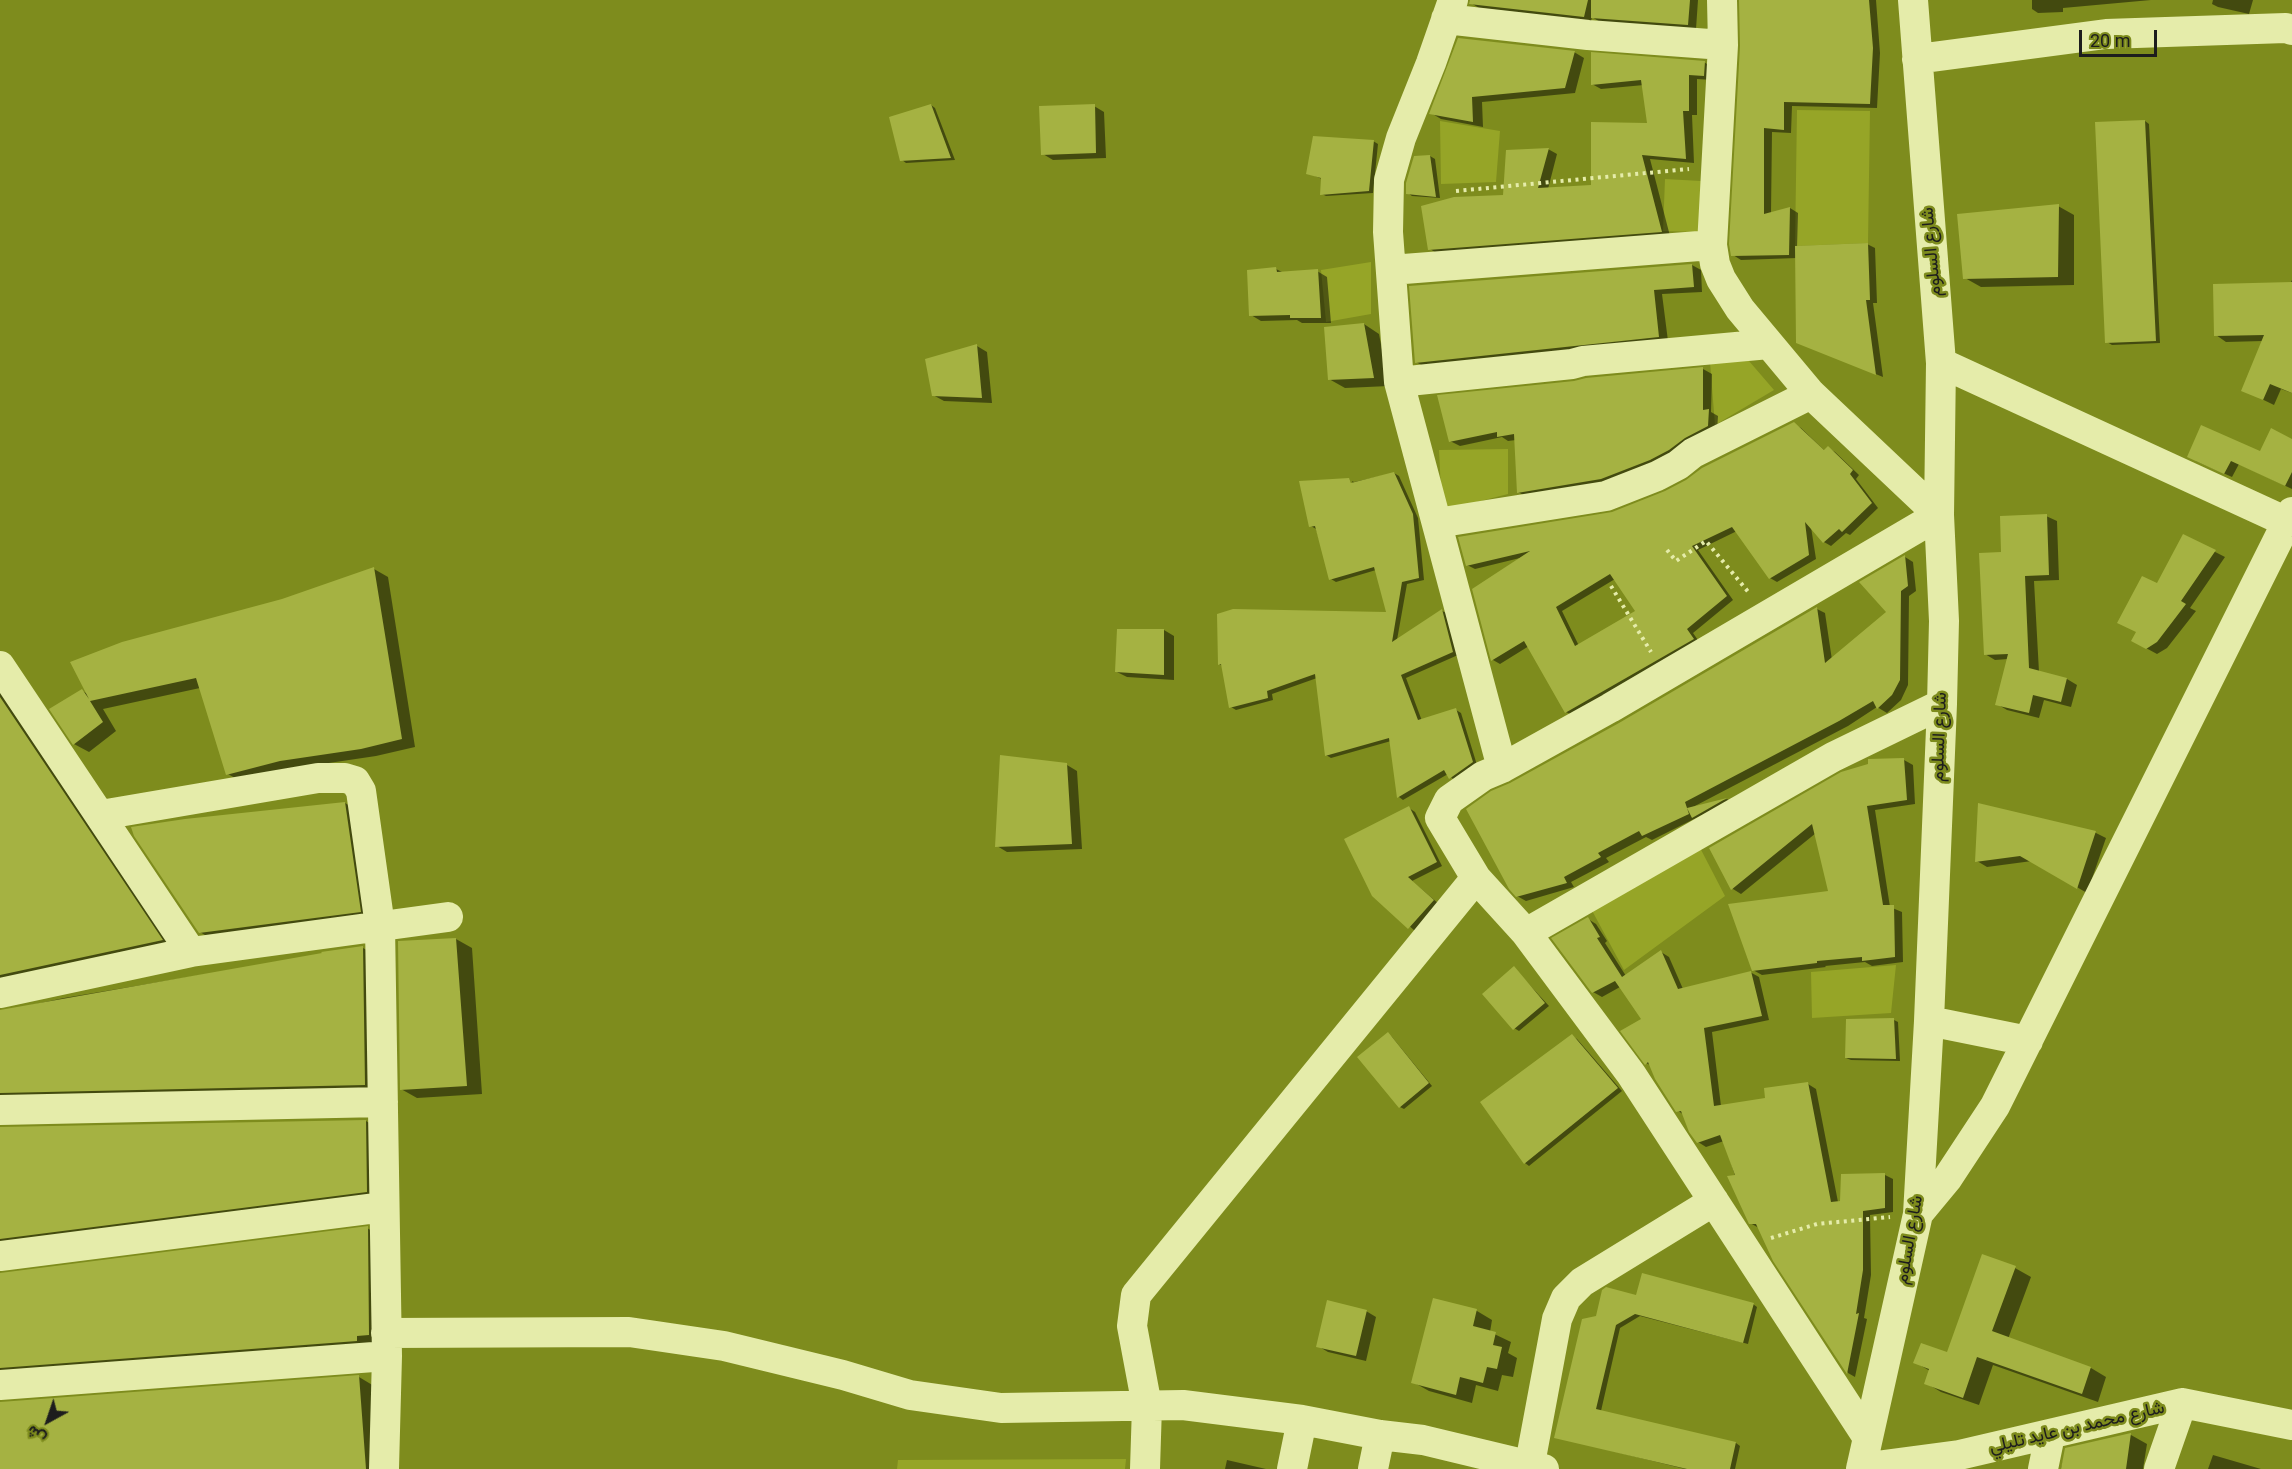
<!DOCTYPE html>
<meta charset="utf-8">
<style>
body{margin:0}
#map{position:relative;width:2292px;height:1469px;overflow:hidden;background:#7e8c1d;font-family:Roboto,Vazirmatn,sans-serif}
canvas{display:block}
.north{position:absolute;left:18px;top:1391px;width:60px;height:60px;-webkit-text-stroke:4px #7e8c1d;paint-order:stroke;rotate:220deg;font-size:16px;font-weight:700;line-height:24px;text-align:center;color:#1d1d1d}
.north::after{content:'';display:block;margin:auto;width:21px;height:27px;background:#1d1d1d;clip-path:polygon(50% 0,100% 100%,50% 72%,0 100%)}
.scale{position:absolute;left:2079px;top:30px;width:78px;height:27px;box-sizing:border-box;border:3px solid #1d1d1d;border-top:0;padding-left:8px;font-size:18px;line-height:21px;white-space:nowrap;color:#1d1d1d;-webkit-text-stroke:4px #7e8c1d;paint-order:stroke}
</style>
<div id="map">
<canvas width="2292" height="1469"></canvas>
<div class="north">ش</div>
<div class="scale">20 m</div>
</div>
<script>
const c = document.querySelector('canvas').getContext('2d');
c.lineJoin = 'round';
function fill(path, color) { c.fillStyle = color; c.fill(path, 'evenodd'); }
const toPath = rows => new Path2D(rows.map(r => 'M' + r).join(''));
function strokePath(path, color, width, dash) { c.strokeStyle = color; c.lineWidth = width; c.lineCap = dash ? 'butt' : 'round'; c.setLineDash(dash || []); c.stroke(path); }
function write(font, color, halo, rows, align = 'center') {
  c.font = font + ' Roboto,Vazirmatn,sans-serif'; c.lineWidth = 5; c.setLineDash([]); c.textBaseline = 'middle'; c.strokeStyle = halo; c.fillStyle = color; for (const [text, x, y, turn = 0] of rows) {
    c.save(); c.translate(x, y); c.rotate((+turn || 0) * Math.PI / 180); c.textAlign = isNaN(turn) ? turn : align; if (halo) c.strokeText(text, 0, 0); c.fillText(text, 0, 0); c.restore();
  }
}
fill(toPath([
 [1797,110,1870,111,1868,243,1795,246],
 [1440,121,1500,131,1496,182,1441,184],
 [1665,179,1701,181,1699,232,1663,231],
 [1371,262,1371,314,1326,322,1321,270],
 [1749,361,1774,390,1715,425,1710,362],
 [1508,449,1508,494,1442,511,1439,450],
 [1697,842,1725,896,1624,970,1589,905],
 [1896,965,1891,1013,1812,1018,1811,972],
 [1126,1459,1125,1469,897,1469,898,1460]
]), '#96a527');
fill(toPath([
 [1471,0,1698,0,1696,29,1600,22,1592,17,1591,21,1479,8,1471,3],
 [1740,0,1876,0,1880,53,1877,108,1792,106,1791,133,1772,132,1771,213,1790,208,1798,213,1797,248,1867,244,1875,248,1877,303,1873,303,1883,377,1797,342,1797,258,1741,260,1733,255,1742,46],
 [2024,0,2151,0,2063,8,2063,12,2038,13,2032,9,2032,0],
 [2213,0,2253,0,2249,14,2218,7,2212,4],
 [1574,52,1584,58,1575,93,1482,102,1483,127,1441,119,1431,113],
 [1704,62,1713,68,1712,80,1697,79,1697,115,1692,115,1694,163,1650,159,1670,236,1438,254,1430,249,1505,197,1548,149,1557,154,1548,189,1592,187,1648,125,1644,85,1601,89,1592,84],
 [931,105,935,108,955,160,906,163,902,160],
 [1094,106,1104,112,1106,158,1053,160,1043,154],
 [2145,121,2149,124,2160,343,2112,345,2107,342],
 [1373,141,1378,144,1373,193,1326,196,1322,194,1322,179,1308,173],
 [1430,156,1435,159,1440,198,1412,196,1408,193],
 [2058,206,2074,215,2074,285,1981,287,1965,278],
 [1692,265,1701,270,1702,292,1662,294,1668,341,1425,367,1416,362],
 [1276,269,1284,273,1317,271,1327,277,1331,323,1302,323,1297,320,1261,321,1251,315],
 [2292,280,2292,393,2281,389,2274,405,2243,390,2263,341,2226,342,2216,335,2290,284],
 [1364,324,1379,334,1389,386,1345,388,1329,379],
 [977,346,987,352,992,403,944,401,933,395],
 [1703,369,1712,374,1711,412,1718,416,1717,431,1611,484,1527,497,1518,492,1516,440,1508,441,1502,437,1460,446,1450,441],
 [1794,424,1801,428,1825,451,1828,448,1835,452,1859,475,1856,479,1878,508,1850,535,1846,533,1831,546,1824,542,1811,527,1816,559,1777,582,1770,578,1737,531,1698,550,1733,600,1693,633,1700,643,1574,716,1566,712,1529,646,1500,664,1493,660,1474,589,1520,558,1475,569,1467,565,1666,493],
 [1615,579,1637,611,1579,646,1562,611],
 [2292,440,2292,489,2239,464,2232,477,2196,461,2261,453],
 [1394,473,1399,476,1418,518,1424,580,1407,584,1397,640,1442,611,1447,613,1458,655,1406,678,1422,721,1456,710,1461,713,1477,765,1455,781,1448,774,1403,800,1399,797,1391,741,1331,758,1326,755,1317,678,1272,694,1273,700,1236,710,1231,707,1223,666,1219,664,1388,614,1376,570,1336,582,1331,579,1316,529,1311,526,1349,479,1354,489,1352,481,1354,482],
 [2046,516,2057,521,2059,580,2034,581,2039,672,2067,679,2077,685,2071,707,2044,700,2039,718,2007,710,1997,704,2008,659,1995,660,1985,654,2003,554],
 [2184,536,2225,557,2190,608,2196,611,2167,648,2157,654,2133,641,2158,585],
 [1905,557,1913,562,1916,591,1909,596,1908,685,1901,700,1887,713,1877,707,1848,726,1693,807,1727,799,1730,801,1652,840,1646,837,1606,858,1609,862,1571,882,1574,887,1526,901,1517,896,1511,784,1619,724,1817,609,1825,613,1832,660,1888,612],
 [374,569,388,577,415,747,376,756,295,768,242,782,228,774,200,688,103,709,116,731,89,752,74,744,82,691,88,694,283,600],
 [1118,630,1164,630,1174,636,1174,680,1127,677,1117,672],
 [0,683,177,949,0,995],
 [1904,760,1913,765,1915,804,1875,810,1890,907,1902,912,1903,962,1872,966,1865,962,1825,966,1826,967,1762,975,1753,970,1830,892,1816,833,1741,894,1733,889,1711,849],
 [1067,765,1077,771,1082,849,1007,852,997,846],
 [345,803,359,811,374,919,215,941,200,932],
 [1979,805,2096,833,2106,838,2087,893,2032,861,1987,867,1977,861],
 [1409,808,1415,812,1442,866,1412,881,1439,904,1415,931,1374,895],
 [1588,919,1596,924,1607,941,1605,943,1626,976,1661,952,1669,957,1683,989,1750,972,1759,977,1769,1020,1712,1032,1721,1106,1767,1099,1808,1084,1816,1089,1838,1202,1885,1175,1893,1179,1893,1212,1870,1215,1871,1275,1864,1318,1867,1319,1855,1377,1848,1373,1775,1260,1759,1228,1750,1223,1724,1141,1706,1147,1698,1142,1684,1115,1677,1110,1652,1066,1646,1063,1643,1019,1620,987,1602,997,1593,992],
 [456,939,472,948,482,1094,417,1098,401,1089],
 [363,948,378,956,380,1093,0,1111,0,1010,4,1011,64,998],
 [1514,968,1549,1006,1519,1031,1514,1028],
 [1894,1020,1898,1022,1900,1061,1851,1060,1846,1058],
 [1388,1034,1392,1037,1432,1086,1404,1109,1400,1107],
 [1572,1036,1577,1039,1622,1091,1529,1166,1525,1163],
 [366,1121,381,1130,382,1200,0,1257,0,1128],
 [367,1228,383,1237,384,1343,0,1386,0,1273,1,1274],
 [2015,1268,2031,1277,2008,1339,2091,1368,2106,1377,2098,1402,1993,1365,1979,1405,1941,1392,1926,1383,1930,1371,1915,1362,1948,1354],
 [1637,1297,1753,1304,1757,1307,1748,1344,1640,1316,1620,1328,1601,1411,1736,1443,1740,1446,1735,1469,1685,1469,1556,1437,1597,1317],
 [1434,1300,1477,1311,1492,1320,1490,1332,1511,1342,1508,1353,1517,1358,1513,1377,1502,1375,1498,1391,1476,1385,1472,1403,1429,1391,1413,1382],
 [1366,1311,1376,1317,1366,1361,1328,1352,1318,1346],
 [359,1377,374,1386,380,1469,0,1469,0,1402,1,1404],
 [2131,1435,2147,1444,2143,1469,2061,1469,2066,1449],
 [2213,1455,2261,1469,2208,1469],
 [1227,1460,1266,1469,1225,1469]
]), '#0007');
fill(toPath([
 [1470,0,1588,0,1584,17,1469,4],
 [1591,0,1690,0,1688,25,1591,18],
 [1739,0,1869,0,1873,48,1870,104,1784,102,1784,130,1764,128,1764,214,1790,207,1789,255,1731,256,1729,244,1740,46],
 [1458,38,1575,51,1565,88,1472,97,1473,122,1429,114],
 [1591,52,1705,61,1704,76,1689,75,1689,111,1683,111,1686,159,1642,155,1662,232,1428,250,1421,206,1454,197,1503,195,1506,150,1549,148,1538,188,1591,185,1591,122,1647,123,1641,80,1591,85],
 [931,104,951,158,900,161,889,117],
 [1095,104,1096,153,1041,155,1039,106],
 [2145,120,2156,341,2105,343,2095,122],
 [1313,136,1374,140,1369,191,1320,195,1321,178,1306,174],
 [1430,155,1436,197,1406,194,1406,183,1414,156],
 [2059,204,2058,277,1963,279,1957,214],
 [1868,243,1870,300,1866,300,1876,375,1796,343,1795,246],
 [1692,264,1694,287,1654,290,1659,337,1415,363,1409,286],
 [1276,267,1277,272,1318,269,1321,318,1290,318,1290,315,1249,316,1247,270],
 [2292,282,2292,393,2270,384,2263,400,2241,391,2264,335,2214,336,2213,284],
 [1364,323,1374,378,1328,380,1324,327],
 [977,344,982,398,932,396,925,359],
 [1703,367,1703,410,1709,409,1708,426,1685,438,1669,450,1650,460,1601,479,1517,493,1514,434,1497,437,1497,432,1449,442,1437,395,1574,381,1586,378],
 [1794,422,1824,450,1828,446,1853,470,1850,474,1872,503,1842,532,1839,529,1823,543,1805,522,1809,555,1769,579,1732,527,1692,546,1727,596,1687,629,1694,639,1565,713,1524,641,1491,661,1472,589,1530,551,1466,566,1458,537,1612,512,1665,491,1686,480,1702,468],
 [1610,574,1635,611,1575,646,1556,607],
 [2201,425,2260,451,2271,428,2292,439,2292,472,2285,486,2231,461,2224,474,2187,457],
 [1394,472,1413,514,1419,578,1402,582,1392,642,1442,609,1453,652,1401,675,1418,720,1456,708,1473,762,1449,779,1444,770,1397,798,1389,738,1325,756,1315,674,1267,691,1268,698,1229,708,1221,664,1218,665,1217,614,1233,609,1386,612,1374,567,1329,580,1315,526,1309,527,1299,481,1349,478,1351,483],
 [2047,514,2049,575,2025,576,2029,668,2067,678,2061,702,2033,695,2029,713,1995,705,2008,654,1984,655,1979,553,2001,552,2000,516],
 [2183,534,2216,550,2181,601,2186,604,2157,642,2146,649,2131,641,2136,632,2117,623,2142,576,2157,583],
 [1905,555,1908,586,1901,591,1900,680,1892,695,1877,709,1873,701,1839,721,1685,802,1689,814,1642,836,1639,831,1598,853,1601,857,1564,877,1567,883,1516,897,1509,889,1466,809,1491,791,1510,783,1619,723,1817,607,1825,663,1886,612,1859,582],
 [374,567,402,739,361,749,280,761,226,775,196,678,90,701,103,722,73,745,49,709,82,689,89,699,70,662,122,642,282,599],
 [1117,629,1164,629,1164,675,1115,672],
 [0,697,163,940,0,975],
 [1000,755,1067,763,1072,844,995,847],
 [1904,758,1907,800,1867,806,1883,905,1894,905,1895,957,1862,961,1862,957,1817,961,1817,963,1752,971,1728,904,1828,891,1812,824,1731,890,1709,848,1841,772,1868,764,1868,759],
 [1727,798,1692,818,1687,808],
 [345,802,361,912,199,933,134,836,131,827,185,819],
 [1978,803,2096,831,2077,889,2020,856,1975,862],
 [1409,806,1437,862,1408,877,1434,900,1408,929,1372,896,1344,839],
 [1588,917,1600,937,1597,938,1622,977,1661,950,1678,989,1751,971,1762,1016,1704,1028,1714,1106,1765,1098,1764,1088,1808,1082,1831,1202,1840,1201,1841,1174,1885,1173,1885,1208,1863,1211,1863,1270,1856,1314,1859,1313,1847,1374,1773,1261,1756,1224,1749,1224,1727,1176,1735,1175,1720,1135,1697,1143,1689,1132,1681,1111,1676,1112,1655,1079,1648,1062,1645,1065,1620,1031,1641,1019,1615,981,1592,993,1551,938],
 [456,938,467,1086,400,1090,398,941],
 [363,946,365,1085,0,1093,0,1010,322,953,321,952],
 [1514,966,1545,1003,1513,1030,1482,994],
 [1894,1018,1896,1059,1845,1058,1846,1019],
 [1388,1032,1429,1083,1399,1108,1357,1057],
 [1572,1034,1618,1088,1524,1164,1480,1102],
 [366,1120,367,1192,0,1239,0,1127],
 [368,1226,369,1335,357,1336,357,1341,0,1368,0,1273],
 [1982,1254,2016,1266,1992,1331,2091,1367,2082,1394,1977,1357,1963,1398,1924,1384,1929,1369,1913,1363,1921,1343,1947,1352],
 [1642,1273,1754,1303,1743,1343,1635,1314,1616,1325,1596,1409,1736,1442,1730,1469,1687,1469,1554,1438,1582,1319,1596,1316,1602,1290,1606,1287,1636,1295],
 [1433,1298,1477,1309,1473,1326,1496,1332,1493,1345,1502,1347,1497,1369,1487,1367,1483,1383,1460,1377,1456,1395,1411,1383],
 [1327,1300,1367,1310,1356,1356,1316,1347],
 [359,1375,366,1469,0,1469,0,1402],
 [2131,1433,2126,1469,2061,1469,2065,1448]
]), '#a5b242');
strokePath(toPath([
 [1456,191,1689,169],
 [1667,550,1676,561,1706,541,1750,594],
 [1611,586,1651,652],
 [1771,1238,1817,1224,1890,1217]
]), '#e5ecaa', 4, [3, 4.5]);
strokePath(toPath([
 [1453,0,1431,63,1401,138,1389,180,1388,232,1399,382,1502,768],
 [1722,0,1723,45,1712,245,1715,264,1721,279,1740,309,1811,394,1939,515,1610,708,1502,768,1483,776,1449,800,1440,818,1476,878,1526,933,1631,1074,1868,1438],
 [1446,19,1588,35,1723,45],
 [1917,59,2106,34,2286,28,2292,30],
 [1391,270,1712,245],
 [1941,363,2287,522],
 [1399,382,1572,364,1583,361,1769,344],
 [1437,523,1606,496,1657,476,1678,465,1693,453,1811,394],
 [0,666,191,952],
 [101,815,318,778,345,778,355,781,361,791,380,926,387,1356,384,1469],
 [1526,933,1833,757,1942,704],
 [0,993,191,952,448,917],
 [1929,1021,2028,1041],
 [0,1110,383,1102],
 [1918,1214,1947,1179,1995,1106,2292,512],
 [0,1256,384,1207],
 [386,1333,629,1332,724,1346,843,1375,910,1395,1001,1408,1183,1405,1302,1420,1380,1435,1423,1440,1544,1469],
 [0,1385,387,1356],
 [1861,1468,1959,1455,2182,1403,2292,1425],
 [1145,1469,1147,1406,1132,1326,1136,1295,1476,878],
 [1292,1469,1302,1420],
 [1373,1469,1380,1435],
 [1529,1469,1557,1319,1566,1298,1582,1282,1714,1201],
 [1861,1469,1918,1214,1929,1021,1942,704,1944,621,1939,515,1941,363,1913,0],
 [2043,1469,2050,1435],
 [2159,1469,2182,1403]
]), '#e5ecaa', 30);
write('18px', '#1d1d1d', '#7e8c1d', [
 ["شارع السلوم",1932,252,-95],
 ["شارع السلوم",1940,737,-88],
 ["شارع السلوم",1910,1240,-80],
 ["شارع محمد بن عايد تليلي",2077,1428,-13]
]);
</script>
